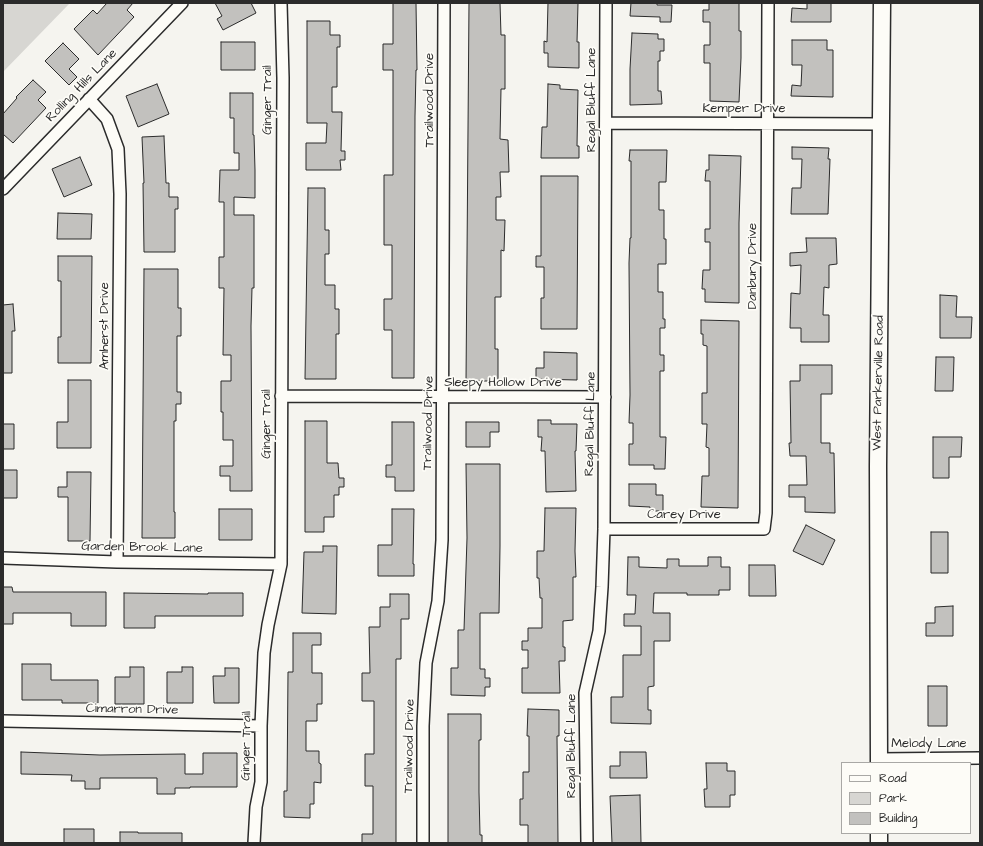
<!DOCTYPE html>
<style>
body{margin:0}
#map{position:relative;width:983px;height:846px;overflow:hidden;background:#f5f4ef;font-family:"Architects Daughter",sans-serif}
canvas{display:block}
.frame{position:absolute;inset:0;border:4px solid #2b2b2b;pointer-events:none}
.legend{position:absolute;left:841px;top:762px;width:130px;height:72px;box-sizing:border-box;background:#fdfcf7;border:1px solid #a9a8a5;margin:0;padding:5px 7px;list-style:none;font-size:12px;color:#2b2b2b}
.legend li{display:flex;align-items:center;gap:8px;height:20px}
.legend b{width:20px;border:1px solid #a9a8a5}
</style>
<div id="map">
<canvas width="983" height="846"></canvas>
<div class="frame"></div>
<ul class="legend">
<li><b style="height:5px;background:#fdfcf7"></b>Road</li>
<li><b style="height:11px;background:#d7d6d2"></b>Park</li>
<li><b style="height:11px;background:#c2c1be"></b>Building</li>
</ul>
</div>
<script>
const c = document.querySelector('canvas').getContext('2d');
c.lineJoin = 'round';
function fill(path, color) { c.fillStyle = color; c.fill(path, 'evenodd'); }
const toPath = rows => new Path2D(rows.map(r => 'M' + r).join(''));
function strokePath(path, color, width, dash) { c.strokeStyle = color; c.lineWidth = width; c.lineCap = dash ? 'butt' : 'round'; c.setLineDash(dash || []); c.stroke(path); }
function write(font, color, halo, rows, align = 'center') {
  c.font = font + ' "Architects Daughter",sans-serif'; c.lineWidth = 3.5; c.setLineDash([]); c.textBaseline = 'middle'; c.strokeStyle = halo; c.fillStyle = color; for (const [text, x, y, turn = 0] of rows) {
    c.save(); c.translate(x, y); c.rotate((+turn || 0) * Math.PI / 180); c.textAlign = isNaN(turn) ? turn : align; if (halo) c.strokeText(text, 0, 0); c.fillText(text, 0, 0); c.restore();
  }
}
fill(toPath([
 [3,3,70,3,3,72]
]), '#d7d6d2');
const building = toPath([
 [107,3,133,3,127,10,134,17,98,55,74,29,93,10,97,14,107,3],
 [215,3,251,3,256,13,223,30,217,19,222,16,215,3],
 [393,3,416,3,417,70,416,70,415,116,414,378,392,378,392,330,384,330,384,299,392,299,392,245,384,245,384,175,393,175,393,70,383,70,383,44,393,44,393,3],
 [469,3,500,3,501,35,505,35,505,89,501,89,500,139,508,140,509,172,500,172,501,197,496,197,496,220,505,220,504,251,501,250,501,297,495,297,495,349,498,349,498,381,466,381,469,3],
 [548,3,578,3,577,42,579,42,579,68,548,67,548,53,544,53,544,41,547,42,548,3],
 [631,3,657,3,657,5,672,5,671,22,660,22,660,17,630,16,631,3],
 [709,3,739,3,739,31,741,31,741,58,739,102,710,101,710,63,704,63,704,45,710,45,710,22,703,22,703,10,709,10,709,3],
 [807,3,831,3,831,22,791,22,792,8,807,9,807,3],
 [307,21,330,21,330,35,340,35,340,47,337,47,337,87,332,87,332,112,342,112,341,151,345,151,345,160,340,160,341,170,306,170,306,143,326,143,327,123,307,123,307,21],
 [632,33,658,34,658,39,664,39,664,51,660,51,660,61,658,61,658,91,661,91,662,104,630,105,630,69,632,33],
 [792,40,827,40,827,50,833,50,833,97,791,96,792,85,801,86,802,65,792,65,792,40],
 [221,42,255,42,255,70,221,70,221,42],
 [63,43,79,59,69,69,77,77,69,85,45,61,63,43],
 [33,80,46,92,38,100,46,108,13,143,3,134,3,114,17,98,16,97,33,80],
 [157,84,169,114,138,127,126,96,157,84],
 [548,84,560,85,560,89,578,90,577,146,579,146,579,158,541,158,542,127,547,127,548,84],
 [230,93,253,93,253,135,254,135,255,170,255,198,234,197,234,215,254,215,254,288,252,288,251,326,252,491,230,491,230,476,220,476,220,466,233,466,233,440,223,440,223,412,221,412,221,381,231,381,231,355,223,355,224,288,219,288,219,257,224,257,224,202,219,202,220,170,239,170,239,153,234,153,234,118,230,118,230,93],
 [164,136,166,183,169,183,169,197,178,197,178,209,175,209,175,252,144,252,143,183,144,183,142,137,164,136],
 [792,147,829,148,828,159,830,159,828,214,791,214,792,188,801,188,802,159,792,159,792,147],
 [630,150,667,150,666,182,659,182,659,210,664,210,664,239,666,239,666,264,658,264,658,292,663,292,663,319,665,319,665,328,660,328,660,355,664,355,664,371,660,371,660,437,666,437,665,469,654,469,654,465,629,465,629,444,633,444,633,423,629,423,630,395,629,263,630,238,631,238,631,161,629,161,630,150],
 [709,155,741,156,739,223,739,303,705,302,705,289,702,289,703,270,710,270,710,242,705,242,705,229,710,229,710,181,705,181,706,170,709,170,709,155],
 [80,157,92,185,64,197,52,169,80,157],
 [541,176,578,176,577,329,541,329,541,298,544,298,544,267,536,267,536,256,541,256,541,176],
 [308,188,325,188,325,230,329,230,329,254,325,254,325,285,335,285,335,309,339,309,339,334,336,334,336,379,305,379,308,188],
 [58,213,92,214,91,239,57,239,58,213],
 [806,238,836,238,837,264,829,265,829,288,824,287,823,315,829,315,829,342,801,342,801,328,790,328,791,293,800,294,801,265,790,266,790,253,807,252,806,238],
 [58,256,92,256,91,363,58,363,58,337,61,337,61,281,58,281,58,256],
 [144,269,178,269,178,308,181,308,181,336,177,336,177,392,181,392,181,404,176,404,176,421,174,421,174,512,175,512,175,538,142,538,144,269],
 [940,295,957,296,956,317,972,317,971,338,940,338,940,295],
 [13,304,15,331,12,331,12,373,3,373,3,305,13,304],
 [701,320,739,321,738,508,701,507,702,476,709,476,709,448,706,447,707,424,702,424,702,393,707,393,707,346,703,345,703,334,701,334,701,320],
 [544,352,577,353,577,380,536,379,536,368,544,368,544,352],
 [936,357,954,357,953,391,935,391,936,357],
 [800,365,832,365,832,394,821,394,821,443,830,443,830,453,834,453,835,513,805,512,805,497,789,497,789,485,807,485,806,456,790,456,789,443,791,443,790,381,800,381,800,365],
 [68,380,91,380,91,448,57,448,57,422,68,422,68,380],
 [538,420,551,420,551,424,577,424,576,451,575,451,576,491,546,492,545,451,541,451,542,437,538,437,538,420],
 [305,421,327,421,327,463,338,463,339,478,344,478,344,487,339,487,339,495,334,495,334,517,324,517,324,532,305,532,305,421],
 [392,422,414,422,414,491,395,491,395,477,386,477,386,465,392,465,392,422],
 [466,422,499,422,499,432,490,432,490,447,466,447,466,422],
 [3,424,14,424,14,449,3,449,3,424],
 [933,437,962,437,961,457,949,457,949,478,933,478,933,437],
 [466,464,500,464,500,546,499,613,480,613,480,669,485,669,485,678,490,678,490,687,485,687,485,696,451,695,451,668,458,668,458,630,464,630,467,538,466,464],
 [3,470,17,470,17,498,3,498,3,470],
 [67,472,91,472,90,541,68,541,68,497,58,497,58,487,67,487,67,472],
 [629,484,656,484,656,495,663,495,663,511,650,511,650,507,629,506,629,484],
 [545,508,576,508,575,551,576,577,573,577,573,620,563,621,563,647,565,647,565,661,559,661,560,693,522,693,522,668,528,668,528,650,522,650,522,641,528,641,528,628,542,628,542,598,540,598,539,578,537,578,537,551,544,551,545,508],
 [219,509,252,509,252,540,219,540,219,509],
 [392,509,414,509,413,564,414,564,414,576,378,576,378,545,392,545,392,509],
 [806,525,835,540,823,565,793,551,806,525],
 [931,532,948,532,948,573,931,573,931,532],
 [323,546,337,546,336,614,302,613,304,552,323,552,323,546],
 [628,557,639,557,639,567,667,568,667,559,679,559,679,566,708,566,708,557,721,557,721,567,730,567,730,590,719,590,719,595,687,595,687,593,654,593,653,613,670,613,670,641,654,641,654,686,648,687,648,710,651,710,651,724,611,723,611,697,623,697,623,655,641,655,641,626,624,626,624,614,635,614,636,595,627,595,628,557],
 [749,565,775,565,776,596,749,596,749,565],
 [3,587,12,587,13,592,106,592,106,626,71,626,71,613,13,613,13,624,3,624,3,587],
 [124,593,208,594,208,593,243,593,243,616,155,616,155,628,124,628,124,593],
 [390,594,409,594,409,619,401,619,401,659,396,659,396,843,362,843,362,834,373,834,373,786,365,786,365,754,374,754,374,701,362,701,362,673,370,673,369,627,380,627,380,607,390,607,390,594],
 [953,606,953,636,926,636,926,623,935,623,935,607,953,606],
 [293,633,321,633,321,645,312,645,312,673,322,673,322,704,317,704,317,721,306,721,306,751,319,751,319,763,321,764,321,783,314,782,314,804,310,804,310,818,284,817,284,791,287,791,288,672,293,672,293,633],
 [22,664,51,664,51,680,98,680,98,703,62,703,62,700,22,700,22,664],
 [130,667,144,667,144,704,115,704,115,677,130,677,130,667],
 [182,667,193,667,193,703,167,703,167,672,182,672,182,667],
 [225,668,239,668,239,703,214,703,213,676,225,676,225,668],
 [928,686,947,686,947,726,928,726,928,686],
 [528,709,559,710,559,736,557,736,558,843,528,843,528,825,520,825,520,799,523,799,523,772,529,772,529,736,527,736,528,709],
 [448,714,481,714,481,740,479,740,479,792,480,835,482,835,482,843,448,843,448,714],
 [21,752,100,755,185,754,185,774,203,774,203,753,237,753,237,787,190,787,190,788,175,788,175,794,157,794,157,778,100,778,100,789,85,789,85,781,71,781,72,775,21,774,21,752],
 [620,752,646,752,647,778,610,778,610,766,620,766,620,752],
 [706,763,727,763,727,771,735,771,735,795,730,795,730,807,705,807,704,789,707,789,706,763],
 [640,795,641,843,612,843,610,796,640,795],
 [64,829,94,829,94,843,64,843,64,829],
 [120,832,138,832,138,833,182,833,182,843,120,843,120,832]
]);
fill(building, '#c2c1be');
strokePath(building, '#2b2b2b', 1);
const street = toPath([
 [89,99,107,119,118,149,120,194,117,562],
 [606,123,881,124],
 [3,189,182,3],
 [281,396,605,397],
 [604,529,764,529,766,513,768,3],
 [3,558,117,562,281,564],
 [3,721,261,726],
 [879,759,980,758],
 [254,843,256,807,261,782,261,726,264,653,268,625,281,564,283,78,281,3],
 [423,843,423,726,426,663,438,601,442,540,444,3],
 [587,843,585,693,599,631,602,587,604,529,606,3]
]);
const secondary = toPath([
 [879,763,878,466,882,3],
 [879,843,879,833]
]);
strokePath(street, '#2b2b2b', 14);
strokePath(secondary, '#2b2b2b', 19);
strokePath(street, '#fdfcf7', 11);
strokePath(secondary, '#fdfcf7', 16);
write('13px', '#2b2b2b', '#fdfcf7', [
 ["Rolling Hills Lane",82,86,-46],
 ["Ginger Trail",268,100,-90],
 ["Trailwood Drive",430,100,-90],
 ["Regal Bluff Lane",592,100,-90],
 ["Kemper Drive",744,109],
 ["Danbury Drive",753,266,-90],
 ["Amherst Drive",105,326,-90],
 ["Sleepy Hollow Drive",503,383],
 ["West Parkerville Road",879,383,-89],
 ["Trailwood Drive",429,423,-89],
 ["Ginger Trail",267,424,-90],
 ["Regal Bluff Lane",591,424,-89],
 ["Carey Drive",684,515],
 ["Garden Brook Lane",142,548,1],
 ["Cimarron Drive",132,710,1],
 ["Melody Lane",929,744],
 ["Ginger Trail",247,746,-89],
 ["Trailwood Drive",410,746,-89],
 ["Regal Bluff Lane",572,746,-90]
]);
</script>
